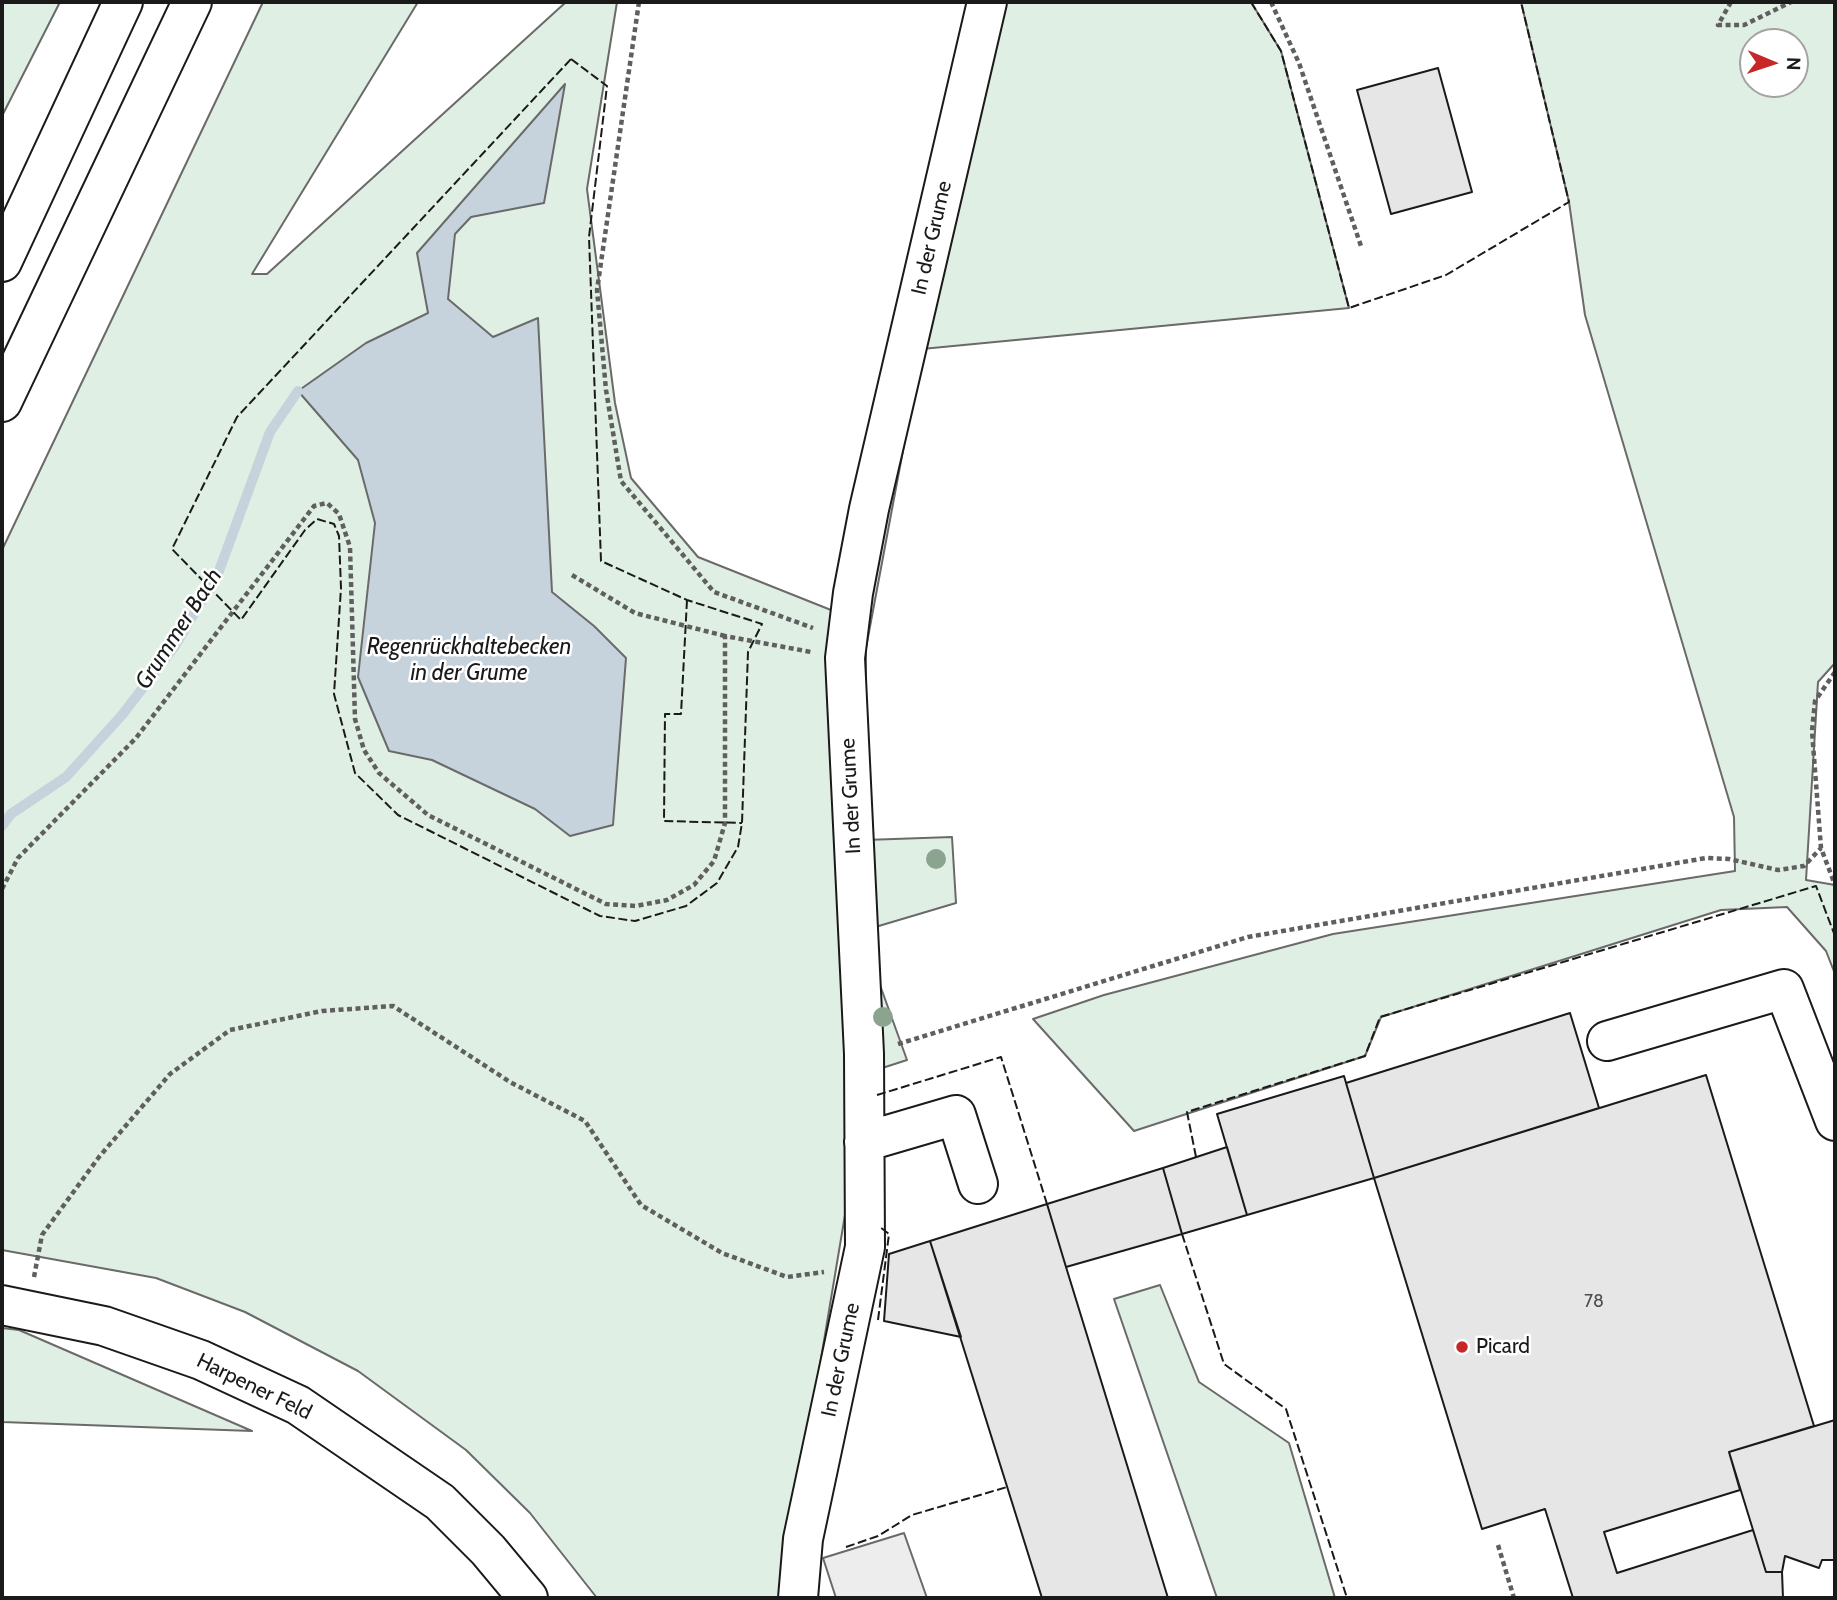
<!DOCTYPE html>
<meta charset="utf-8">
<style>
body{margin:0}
#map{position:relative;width:1837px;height:1600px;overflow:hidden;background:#fff;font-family:Cabin,sans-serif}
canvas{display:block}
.frame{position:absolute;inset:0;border:4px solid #1a1a1a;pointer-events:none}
.north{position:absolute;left:1739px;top:28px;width:70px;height:70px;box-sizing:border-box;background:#fff;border:2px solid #a3a3a3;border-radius:50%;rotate:92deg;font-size:19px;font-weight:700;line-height:28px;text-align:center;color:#1a1a1a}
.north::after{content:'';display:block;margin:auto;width:24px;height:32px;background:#c62828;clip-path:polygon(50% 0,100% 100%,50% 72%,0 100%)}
</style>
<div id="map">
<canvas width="1837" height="1600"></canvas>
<div class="frame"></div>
<div class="north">N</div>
</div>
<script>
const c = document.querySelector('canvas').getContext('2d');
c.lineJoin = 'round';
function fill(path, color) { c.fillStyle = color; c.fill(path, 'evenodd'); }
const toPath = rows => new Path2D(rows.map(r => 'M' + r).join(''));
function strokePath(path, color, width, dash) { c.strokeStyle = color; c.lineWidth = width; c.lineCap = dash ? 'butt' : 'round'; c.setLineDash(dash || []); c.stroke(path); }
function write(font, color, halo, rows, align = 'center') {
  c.font = font + ' Cabin,sans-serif'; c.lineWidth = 5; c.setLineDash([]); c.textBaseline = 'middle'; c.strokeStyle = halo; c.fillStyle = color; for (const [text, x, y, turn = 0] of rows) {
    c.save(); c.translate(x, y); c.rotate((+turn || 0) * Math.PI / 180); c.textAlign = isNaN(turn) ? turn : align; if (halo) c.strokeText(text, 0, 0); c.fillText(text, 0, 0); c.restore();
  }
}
const green = toPath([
 [2,2,60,2,2,116,2,2],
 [263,2,418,2,252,274,267,274,566,2,617,2,587,189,615,403,631,478,698,557,841,614,978,2,1251,2,1281,51,1349,308,922,349,866,648,865,840,952,837,956,903,872,928,876,974,907,1060,876,1070,851,1179,781,1598,597,1598,530,1513,466,1450,358,1371,245,1312,156,1278,2,1250,2,550,263,2],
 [1521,2,1835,2,1835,663,1818,682,1806,880,1835,885,1835,974,1826,951,1787,907,1721,910,1381,1017,1365,1056,1134,1131,1033,1019,1104,995,1333,934,1735,871,1734,817,1585,315,1569,202,1521,2],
 [1753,42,1795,42,1795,84,1753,84,1753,42],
 [1160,1285,1199,1382,1289,1443,1335,1598,1217,1598,1114,1299,1160,1285],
 [2,1328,19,1330,252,1431,2,1422,2,1328]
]);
fill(green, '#e0efe3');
strokePath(green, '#6a6a6a', 2);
const parking = toPath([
 [904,1533,927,1598,836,1598,823,1558,904,1533]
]);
fill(parking, '#ededed');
strokePath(parking, '#6a6a6a', 2);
const water = toPath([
 [565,84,544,203,471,217,455,234,448,299,493,337,538,318,552,592,594,626,626,658,613,825,570,836,535,809,432,760,389,751,358,677,375,523,358,460,298,391,366,343,428,313,417,253,565,84]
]);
fill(water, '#c6d2dc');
strokePath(water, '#6a6a6a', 2);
strokePath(toPath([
 [2,826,11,814,66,777,122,715,175,646,219,571,270,432,298,391]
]), '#c6d2dc', 10);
const building = toPath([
 [1438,68,1472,192,1391,214,1357,90,1438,68],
 [1570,1013,1599,1108,1374,1178,1346,1083,1570,1013],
 [1706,1075,1814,1426,1729,1452,1740,1490,1604,1532,1617,1573,1753,1530,1766,1572,1782,1572,1783,1598,1573,1598,1545,1509,1482,1529,1374,1178,1706,1075],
 [1344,1076,1374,1178,1247,1215,1217,1114,1344,1076],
 [1227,1147,1247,1215,1182,1234,1163,1168,1227,1147],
 [1163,1168,1182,1234,1066,1267,1047,1204,1163,1168],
 [1047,1204,1066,1267,1168,1598,1042,1598,930,1241,1047,1204],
 [930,1241,961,1337,884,1321,889,1254,930,1241],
 [1835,1420,1835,1560,1822,1560,1819,1568,1785,1556,1782,1572,1766,1572,1729,1452,1835,1420]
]);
fill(building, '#e6e6e6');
strokePath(building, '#1a1a1a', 2);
const minor = toPath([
 [1607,1041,1784,989,1835,1121],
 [864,1142,956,1115,978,1184],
 [2,1305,104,1326,201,1360,298,1405,440,1502,488,1550,528,1598],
 [798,1598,803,1539,865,1247,864,1054,845,658,853,593,869,509,987,2]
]);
const highway = toPath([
 [2,262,123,2],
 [2,402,192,2]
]);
strokePath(minor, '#1a1a1a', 42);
strokePath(highway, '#1a1a1a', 42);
strokePath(toPath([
 [639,2,597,290,606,390,621,481,714,592,813,628],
 [1271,2,1299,63,1362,249],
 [1731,2,1718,25,1744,25,1791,2],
 [572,575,635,613,725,636],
 [1835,672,1815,701,1812,731,1821,848,1835,885],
 [2,889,18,858,136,738,314,506,327,503,339,514,350,547,355,719,364,750,379,773,428,815,606,904,636,906,667,900,694,885,714,861,725,823,725,636,811,652],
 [898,1044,1248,937,1706,858,1729,859,1778,870,1804,866,1821,848],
 [34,1277,42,1235,99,1157,170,1074,230,1030,322,1011,393,1006,510,1082,585,1121,641,1205,722,1253,787,1277,824,1272],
 [1498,1545,1514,1598]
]), '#5f5f5f', 4.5, [5, 3.5]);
strokePath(minor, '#fff', 38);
strokePath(highway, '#fff', 38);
strokePath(toPath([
 [1251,2,1281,51,1349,308,1446,275,1569,202,1521,2],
 [571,59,607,86,589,237,601,561,687,600,762,624,748,652,742,823,738,847,717,883,686,906,635,921,600,916,398,815,355,773,334,694,341,588,339,536,334,524,317,519,305,530,241,620,172,549,237,417,571,59],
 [687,600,681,714,665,714,664,821,742,823],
 [877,1095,1001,1057,1047,1204],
 [1196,1157,1187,1112,1365,1056,1380,1017,1816,886,1835,936],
 [1182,1234,1224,1364,1286,1409,1347,1598],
 [878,1320,889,1234,880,1227],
 [846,1547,878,1536,912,1515,1007,1487]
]), '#1a1a1a', 2, [9, 3.5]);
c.fillStyle = '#8aa48f';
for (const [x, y] of [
 [936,859],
 [883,1017]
]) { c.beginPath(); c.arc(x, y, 10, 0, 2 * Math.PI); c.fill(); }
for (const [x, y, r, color] of [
 [1462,1347,7,"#c62828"]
]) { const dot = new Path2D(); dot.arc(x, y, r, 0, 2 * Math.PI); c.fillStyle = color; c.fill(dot); strokePath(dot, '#fff', 2.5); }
write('18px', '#4d4d4d', null, [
 ["78",1594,1302]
]);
write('21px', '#1a1a1a', '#fff', [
 ["In der Grume",932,238,-77],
 ["In der Grume",851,796,-93],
 ["In der Grume",841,1360,-78],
 ["Harpener Feld",254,1387,26]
]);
write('21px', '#1a1a1a', '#fff', [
 ["Picard",1476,1347]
], 'left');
write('italic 23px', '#1a1a1a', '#fff', [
 ["Grummer Bach",179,629,-57],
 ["Regenrückhaltebecken",469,647],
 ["in der Grume",469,673]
]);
</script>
